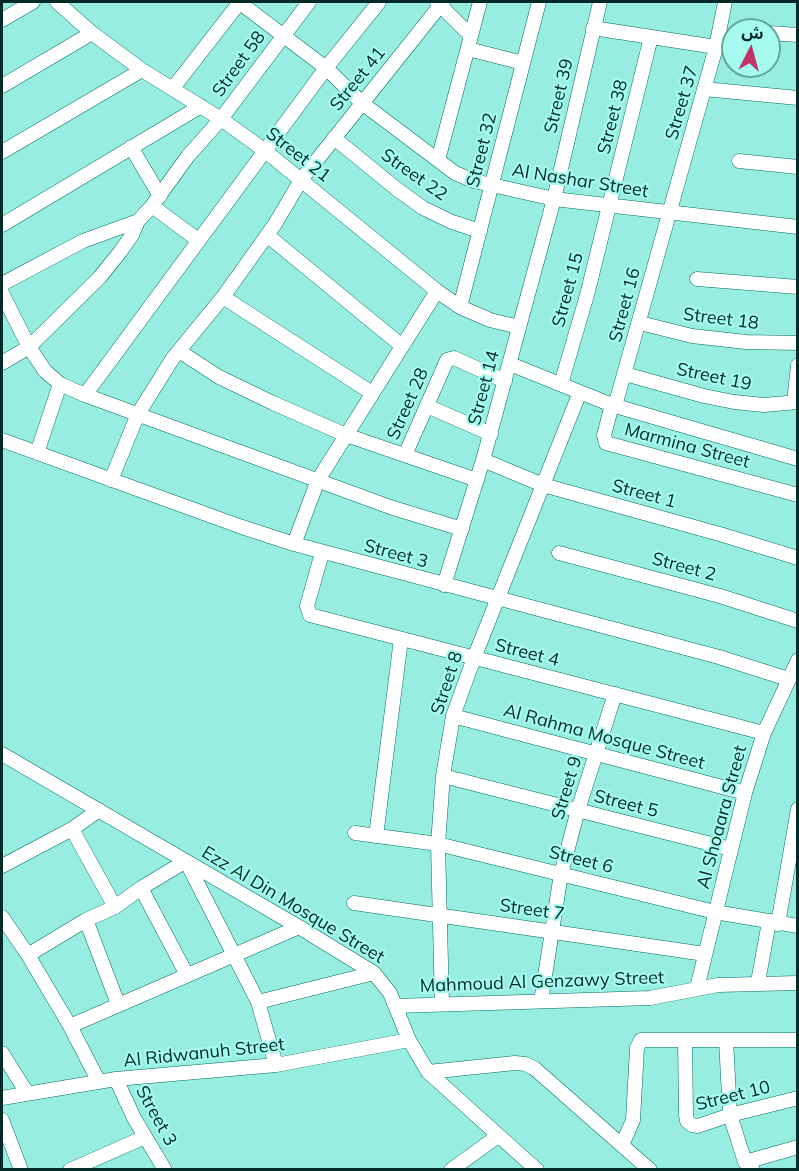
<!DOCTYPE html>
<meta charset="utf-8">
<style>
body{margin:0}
#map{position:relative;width:799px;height:1171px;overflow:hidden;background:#96ede0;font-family:Mulish,"Noto Sans Arabic",sans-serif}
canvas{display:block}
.frame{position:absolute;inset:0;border:3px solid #032a26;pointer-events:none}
.north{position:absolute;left:721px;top:18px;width:60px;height:60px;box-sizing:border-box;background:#a4fbee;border:2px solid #64a79e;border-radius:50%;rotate:6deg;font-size:16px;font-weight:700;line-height:24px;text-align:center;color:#032a26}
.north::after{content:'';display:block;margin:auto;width:21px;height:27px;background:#c03365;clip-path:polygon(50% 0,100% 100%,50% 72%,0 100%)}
</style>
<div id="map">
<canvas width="799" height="1171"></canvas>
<div class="frame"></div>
<div class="north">ش</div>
</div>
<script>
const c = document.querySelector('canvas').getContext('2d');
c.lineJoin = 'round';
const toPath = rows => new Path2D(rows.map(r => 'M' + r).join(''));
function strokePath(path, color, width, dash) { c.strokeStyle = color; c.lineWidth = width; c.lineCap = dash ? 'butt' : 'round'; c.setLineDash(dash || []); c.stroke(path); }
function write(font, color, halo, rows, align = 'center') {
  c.font = font + ' Mulish,sans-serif'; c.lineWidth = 4.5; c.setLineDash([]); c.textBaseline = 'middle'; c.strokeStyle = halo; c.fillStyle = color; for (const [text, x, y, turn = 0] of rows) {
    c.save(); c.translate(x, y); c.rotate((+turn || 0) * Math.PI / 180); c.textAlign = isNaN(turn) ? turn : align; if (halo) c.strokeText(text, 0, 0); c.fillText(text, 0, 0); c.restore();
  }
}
const street = toPath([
 [57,2,92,33,142,70,221,119,264,150,437,291,460,307,490,320,519,327],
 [239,2,326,68,362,103,455,173,474,181,554,199,798,227],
 [437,2,471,36],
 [2,20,33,2],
 [593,28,716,47],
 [769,33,798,35],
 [468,49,523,63],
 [2,86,92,33],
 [173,88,240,2],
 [704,89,798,98],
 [334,138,398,190,423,208,452,222,480,231],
 [131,147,160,196],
 [2,152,142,70],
 [438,160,480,2],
 [739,161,798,167],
 [152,206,198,240],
 [2,225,201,106],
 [267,235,402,346],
 [697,279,798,287],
 [2,284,83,241,138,221,152,206,188,156,221,119,309,2],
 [2,293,29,347,45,371,60,384,85,395,390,507,462,529],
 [223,297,372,393],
 [460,307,539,2],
 [640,323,692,336,746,342,798,343],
 [179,351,219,377,273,403,346,435,477,480],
 [2,363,29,347,100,277,120,252,132,235,138,221],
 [510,364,612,405,798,459],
 [625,374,704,396,734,402,764,405,798,402],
 [561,384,587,295,651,37],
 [85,395,326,68,379,2],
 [794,402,798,365],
 [612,405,604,435,606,443,798,495],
 [427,406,491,434],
 [615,406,716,47,725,2],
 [2,440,239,526,294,544,719,657,788,679],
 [37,453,60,384],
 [405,455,447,360,454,358,505,381],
 [483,460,543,485,723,535,798,558],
 [111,480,138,414,173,358,223,297,275,224,301,180,443,2],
 [294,544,318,480,437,291],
 [322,553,307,606,310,615,764,733],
 [559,553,720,596,798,621],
 [444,585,483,460,554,199,600,2],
 [453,716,745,793],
 [2,754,299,927,374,973,390,993,409,1040,428,1072,537,1170],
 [443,776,731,849],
 [72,829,115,907],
 [355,833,438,844,715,912,798,926],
 [376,836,401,639],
 [2,866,72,829,99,810],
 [141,888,187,975],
 [354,903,705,954],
 [2,917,28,955,70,1026,99,1082],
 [86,920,118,1004],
 [778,924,798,809],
 [28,955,86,920,115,907,141,888,186,861,258,1002,276,1065],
 [758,982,769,922],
 [697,988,745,793,764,733,798,660],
 [541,1001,561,874,578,810,615,694],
 [258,1002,374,973],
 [442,1004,438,844,443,776,453,716,474,658,580,392],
 [395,1006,650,998,718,985,798,983],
 [70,1026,299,927],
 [685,1040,686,1115,687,1121,692,1125,698,1126,730,1115,798,1098],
 [726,1040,730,1115,745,1162,753,1170],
 [2,1053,27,1093],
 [428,1072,515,1063,525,1064,534,1068,650,1170],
 [116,1079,134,1118,165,1170],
 [2,1098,116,1079,276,1065,409,1040],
 [2,1120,21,1170],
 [622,1145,633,1120,637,1048,641,1040,798,1040],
 [745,1162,798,1147],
 [70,1170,145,1137],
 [451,1170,498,1136]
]);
strokePath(street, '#006e64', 15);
strokePath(street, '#fff', 14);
write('18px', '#032a26', '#a4fbee', [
 ["Street 58",239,64,-54],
 ["Street 41",358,79,-51],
 ["Street 39",559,96,-77],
 ["Street 37",682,103,-74],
 ["Street 38",613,117,-76],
 ["Street 32",482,150,-76],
 ["Street 21",298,155,38],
 ["Street 22",414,175,35],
 ["Al Nashar Street",580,181,9],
 ["Street 15",568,290,-75],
 ["Street 16",625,305,-75],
 ["Street 18",721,319,7],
 ["Street 19",714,377,12],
 ["Street 14",484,388,-75],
 ["Street 28",408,404,-66],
 ["Marmina Street",687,446,15],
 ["Street 1",644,494,15],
 ["Street 3",396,554,15],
 ["Street 2",684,567,15],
 ["Street 4",527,653,14],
 ["Street 8",447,683,-72],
 ["Al Rahma Mosque Street",604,737,15],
 ["Street 9",567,788,-73],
 ["Street 5",626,804,14],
 ["Al Shoaara Street",722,817,-75],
 ["Street 6",581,860,14],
 ["Ezz Al Din Mosque Street",293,905,31],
 ["Street 7",532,910,8],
 ["Mahmoud Al Genzawy Street",542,982,-2],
 ["Al Ridwanuh Street",204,1053,-6],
 ["Street 10",733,1096,-14],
 ["Street 3",156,1116,61]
]);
</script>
